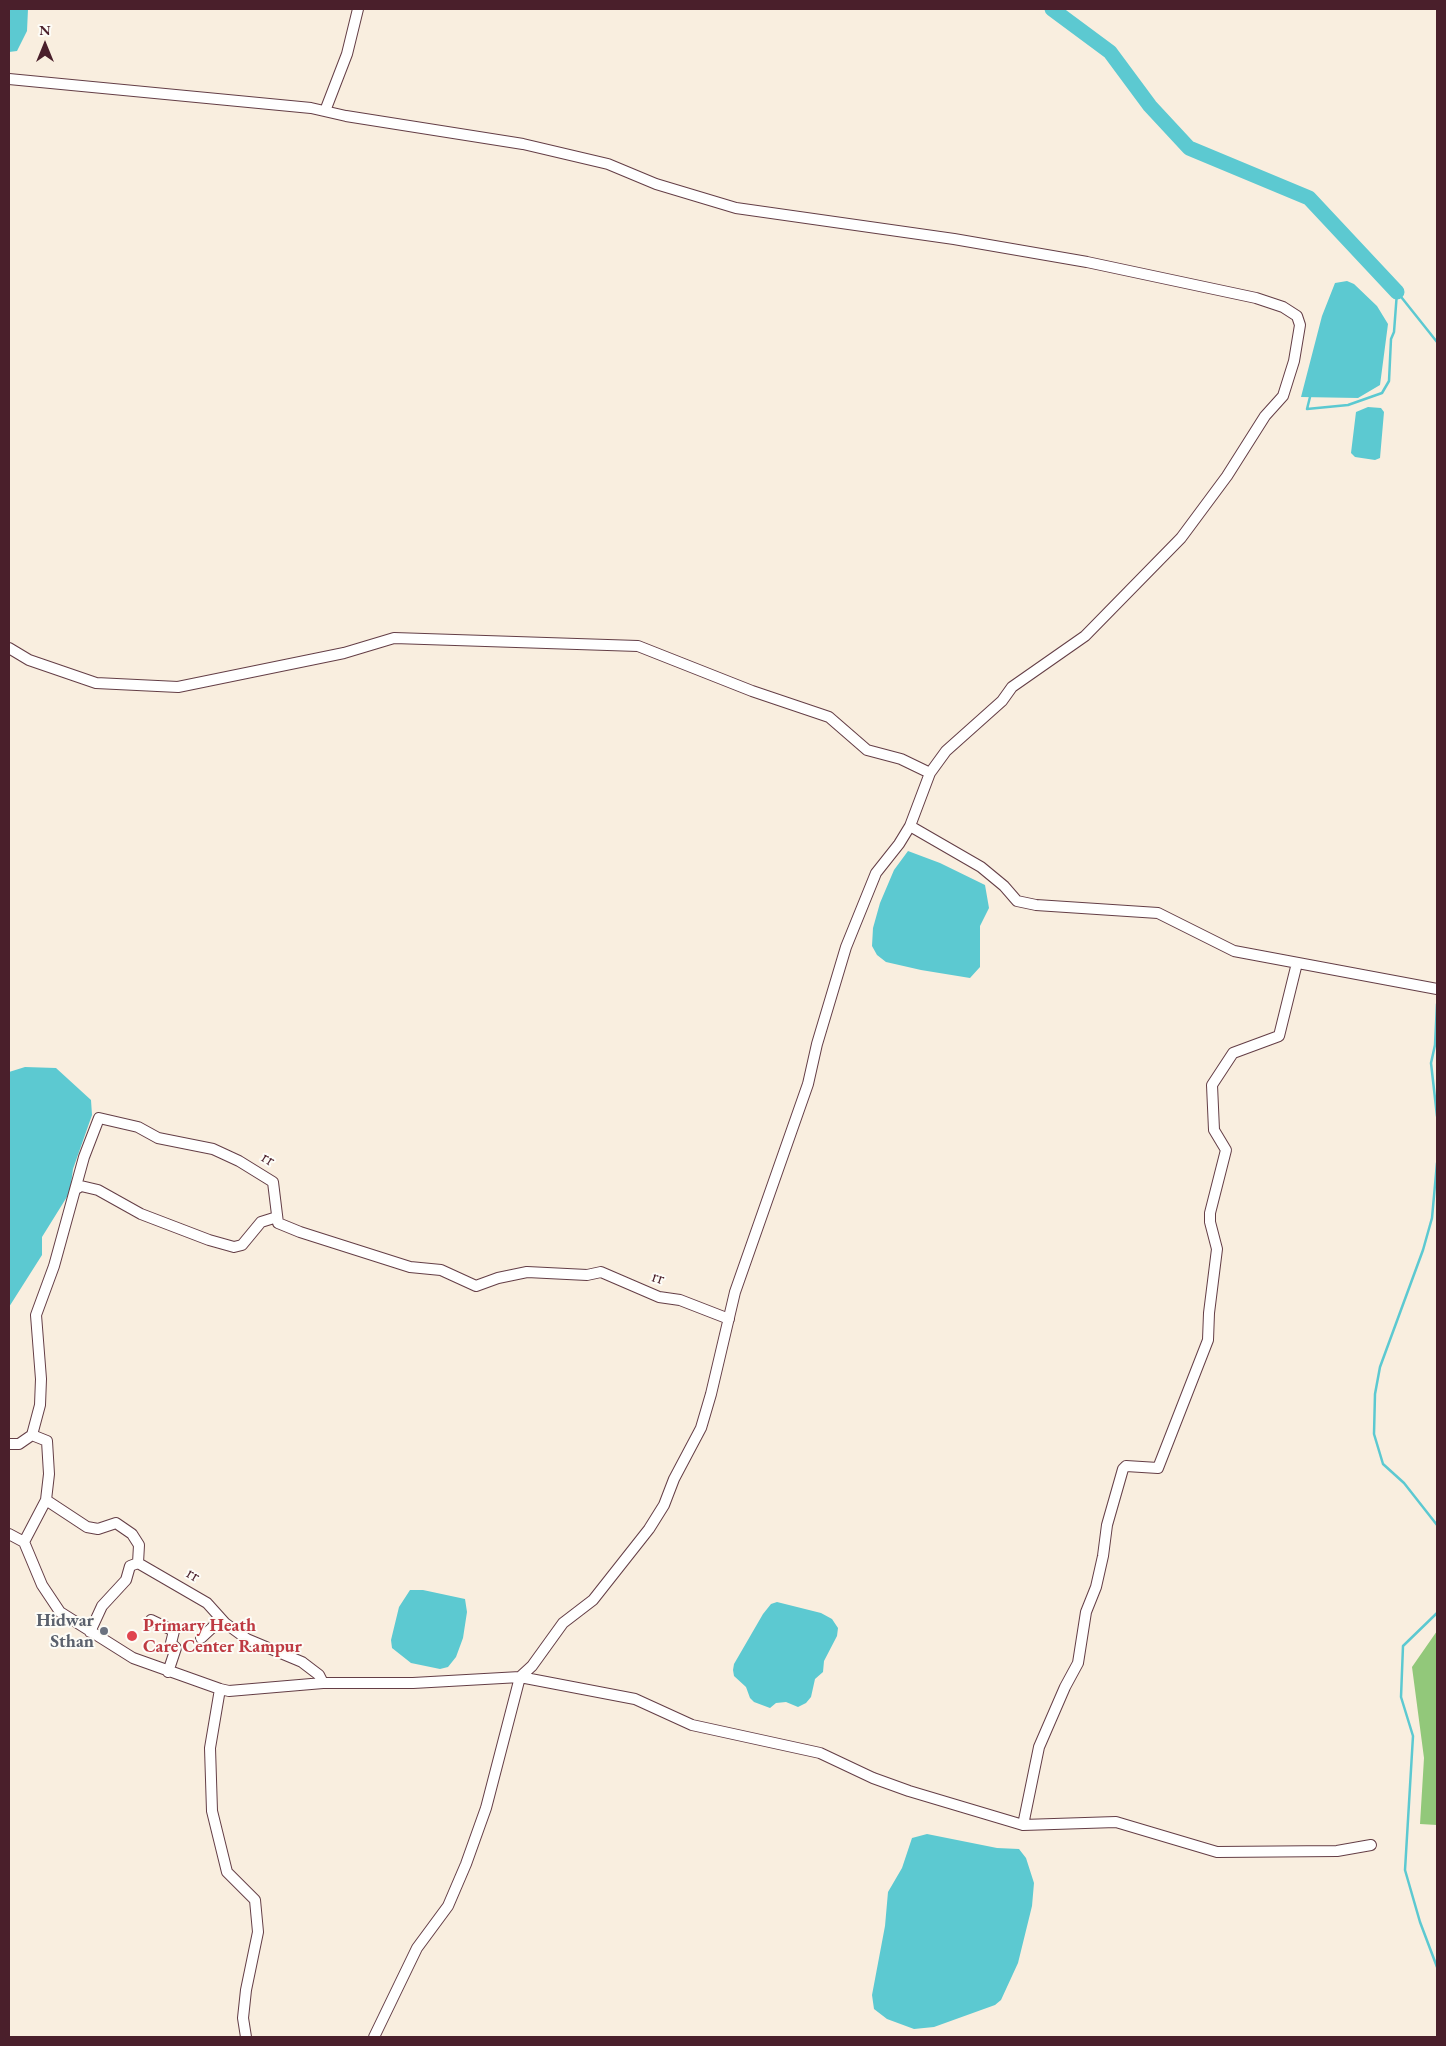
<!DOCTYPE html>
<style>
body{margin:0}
#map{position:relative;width:1446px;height:2046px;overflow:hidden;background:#f9eedf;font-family:"EB Garamond",serif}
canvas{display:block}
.frame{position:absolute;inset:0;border:10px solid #4a1f2b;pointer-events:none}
.north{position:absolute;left:20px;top:20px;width:50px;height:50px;-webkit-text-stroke:4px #fdfcf7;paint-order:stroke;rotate:0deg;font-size:14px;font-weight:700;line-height:20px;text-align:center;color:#4a1f2b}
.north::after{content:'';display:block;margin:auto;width:18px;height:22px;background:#4a1f2b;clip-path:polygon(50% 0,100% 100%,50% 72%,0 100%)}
</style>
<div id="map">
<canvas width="1446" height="2046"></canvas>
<div class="frame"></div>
<div class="north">N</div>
</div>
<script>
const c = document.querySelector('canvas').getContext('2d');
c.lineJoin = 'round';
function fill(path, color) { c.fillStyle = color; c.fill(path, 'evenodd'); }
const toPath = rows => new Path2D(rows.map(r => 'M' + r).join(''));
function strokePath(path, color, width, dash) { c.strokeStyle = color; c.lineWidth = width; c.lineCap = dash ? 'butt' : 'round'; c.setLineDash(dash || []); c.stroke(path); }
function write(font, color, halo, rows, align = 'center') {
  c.font = font + ' "EB Garamond",serif'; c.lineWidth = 4; c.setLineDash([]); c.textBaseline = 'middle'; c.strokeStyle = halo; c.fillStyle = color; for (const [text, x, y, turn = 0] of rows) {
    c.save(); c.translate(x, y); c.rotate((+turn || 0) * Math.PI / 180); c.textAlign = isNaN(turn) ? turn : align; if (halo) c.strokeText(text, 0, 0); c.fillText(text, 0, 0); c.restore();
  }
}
fill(toPath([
 [1437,1631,1437,1825,1420,1824,1424,1758,1412,1667]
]), '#92c87a');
fill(toPath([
 [9,9,28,9,27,31,17,51,9,52],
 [1347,281,1354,284,1377,306,1388,324,1380,385,1358,398,1301,397,1322,316,1335,283],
 [1368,407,1381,408,1384,412,1380,458,1375,460,1355,457,1351,453,1356,412],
 [908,851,940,863,985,885,989,908,980,926,980,967,970,978,921,970,886,962,877,955,872,946,873,928,880,903,894,870],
 [25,1067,56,1068,91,1100,92,1115,73,1169,70,1192,42,1237,42,1255,9,1307,9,1072],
 [410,1590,423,1590,465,1599,467,1612,463,1638,456,1657,448,1667,440,1669,411,1663,392,1648,391,1640,399,1607],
 [777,1602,821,1613,832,1619,838,1628,837,1636,824,1661,823,1672,815,1679,811,1697,806,1703,798,1707,786,1702,776,1703,770,1708,754,1702,750,1698,746,1687,734,1676,733,1670,734,1664,763,1614,771,1604],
 [927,1834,997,1848,1019,1849,1026,1858,1034,1883,1032,1906,1018,1963,1001,2000,995,2005,934,2027,914,2029,887,2019,874,2009,872,1995,885,1926,888,1892,902,1868,912,1838]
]), '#5cc9d1');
strokePath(toPath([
 [1398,293,1437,342],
 [1310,397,1307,409,1348,405,1382,393,1389,381,1391,339,1394,332,1397,292],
 [1437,1004,1435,1045,1431,1063,1437,1116],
 [1437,1163,1432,1218,1423,1250,1380,1367,1375,1394,1374,1434,1383,1464,1404,1483,1437,1525],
 [1437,1613,1403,1646,1401,1697,1413,1736,1405,1870,1420,1922,1437,1967]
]), '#5cc9d1', 2.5);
strokePath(toPath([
 [1052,9,1110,52,1150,106,1189,148,1309,198,1397,292]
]), '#5cc9d1', 15);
const street = toPath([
 [9,79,311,108,346,116,523,144,608,164,656,184,736,208,954,239,1087,262,1256,298,1283,307,1297,316,1300,325,1294,361,1283,396,1265,416,1227,476,1181,538,1085,636,1012,687,1002,701,946,751,930,773,910,826,899,844,876,873,846,947,817,1044,808,1084,735,1292,711,1394,701,1428,674,1479,664,1505,649,1529,593,1600,563,1623,532,1666,520,1677,486,1808,466,1864,448,1906,417,1948,374,2037],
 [325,111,347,54,358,9],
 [9,648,29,660,96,683,178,687,344,653,394,638,638,646,752,691,829,717,867,750,901,759,930,773],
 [910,826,981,867,1004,886,1017,901,1036,905,1158,913,1234,951,1437,989],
 [76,1189,81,1186,98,1190,141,1214,209,1240,234,1247,242,1245,261,1222,277,1217],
 [9,1444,19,1444,32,1435,40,1405,41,1379,36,1315,54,1266,84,1157,99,1118,138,1127,158,1138,213,1149,239,1161,273,1182,278,1223,300,1232,410,1267,441,1270,476,1286,498,1278,527,1272,587,1275,601,1272,659,1297,680,1300,729,1319],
 [46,1500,87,1527,98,1529,116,1523,132,1534,139,1545,138,1563,207,1603,225,1623,215,1625,201,1638],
 [9,1534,24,1542,42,1585,60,1612,133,1658,220,1689,229,1691,323,1683,413,1683,520,1677,635,1699,692,1725,820,1753,873,1778,909,1791,1023,1825,1116,1822,1217,1852,1337,1851,1371,1845],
 [24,1542,46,1500,49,1474,47,1441,32,1435],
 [151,1620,174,1631,171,1643,176,1648,168,1672],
 [225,1623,247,1639,302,1662,319,1675,323,1683],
 [90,1632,102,1606,126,1580,130,1566,138,1563],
 [220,1689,210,1748,212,1811,227,1872,255,1900,258,1932,246,1990,243,2018,246,2037],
 [1023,1825,1039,1747,1065,1687,1078,1663,1086,1612,1096,1587,1103,1556,1107,1525,1123,1469,1126,1466,1158,1468,1208,1340,1209,1313,1217,1249,1210,1222,1210,1213,1226,1150,1214,1130,1212,1085,1233,1053,1279,1036,1297,963]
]);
strokePath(street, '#643e46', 12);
strokePath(street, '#fff', 10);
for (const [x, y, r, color] of [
 [104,1631,5,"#6b7280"],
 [132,1636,6,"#e0444e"]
]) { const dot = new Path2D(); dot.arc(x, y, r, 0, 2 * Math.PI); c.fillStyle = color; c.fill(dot); strokePath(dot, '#fdfcf7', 2); }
write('18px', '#4a1f2b', '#fdfcf7', [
 ["rr",268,1159,32],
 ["rr",658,1278,19],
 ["rr",193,1575,31]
]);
write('bold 18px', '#5b616d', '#fdfcf7', [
 ["Hidwar",94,1621],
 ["Sthan",94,1642]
], 'right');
write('bold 18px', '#be3a42', '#fdfcf7', [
 ["Primary Heath",143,1626],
 ["Care Center Rampur",143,1647]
], 'left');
</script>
